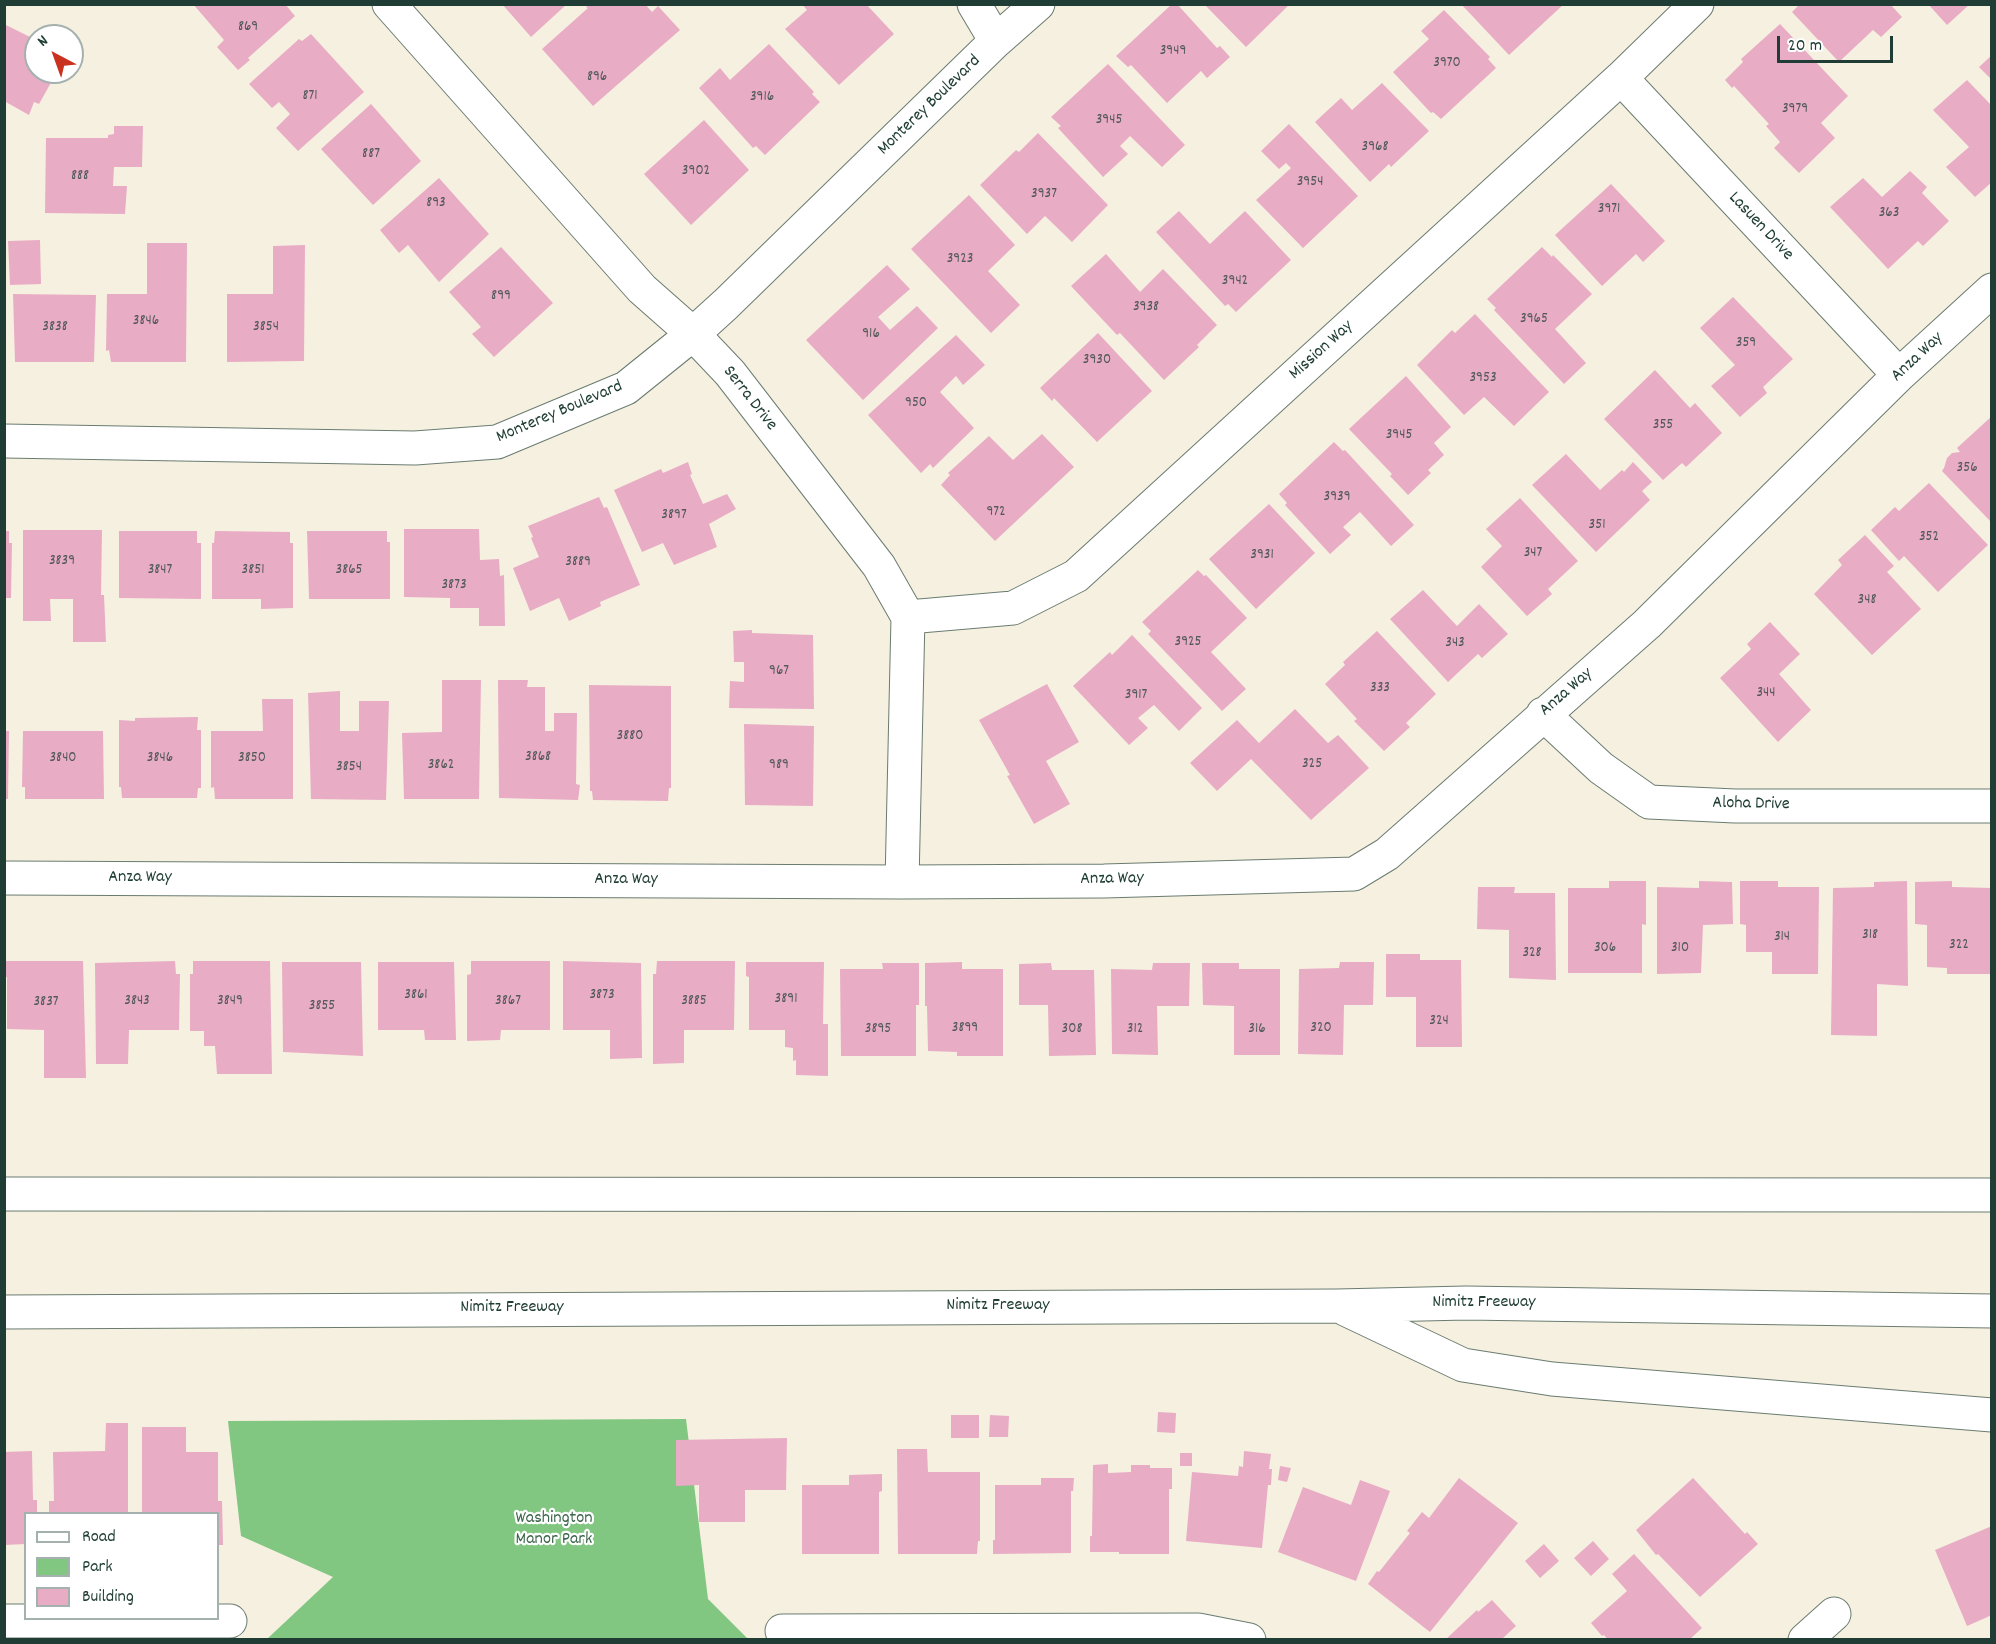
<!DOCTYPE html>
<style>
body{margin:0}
#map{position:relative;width:1996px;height:1644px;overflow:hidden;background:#f6f0e0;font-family:Dekko,sans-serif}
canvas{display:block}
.frame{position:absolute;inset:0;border:6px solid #1f3d34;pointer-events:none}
.legend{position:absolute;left:24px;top:1512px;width:195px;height:108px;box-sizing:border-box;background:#fff;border:2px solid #a5b1ae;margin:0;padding:8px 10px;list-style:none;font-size:18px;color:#1f3d34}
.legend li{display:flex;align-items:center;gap:12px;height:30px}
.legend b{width:30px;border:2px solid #a5b1ae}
.north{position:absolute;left:24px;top:24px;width:60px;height:60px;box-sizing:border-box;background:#fff;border:2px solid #a5b1ae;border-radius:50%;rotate:319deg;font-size:16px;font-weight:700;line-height:24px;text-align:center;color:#1f3d34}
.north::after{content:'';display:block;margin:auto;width:21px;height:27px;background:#c8321e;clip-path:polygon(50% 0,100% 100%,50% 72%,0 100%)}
.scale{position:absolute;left:1777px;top:36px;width:116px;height:27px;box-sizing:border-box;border:3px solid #1f3d34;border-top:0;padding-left:8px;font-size:18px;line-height:21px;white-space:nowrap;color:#1f3d34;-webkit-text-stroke:4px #fff;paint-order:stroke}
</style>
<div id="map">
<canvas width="1996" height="1644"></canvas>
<div class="frame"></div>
<ul class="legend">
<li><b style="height:8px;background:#fff"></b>Road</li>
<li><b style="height:16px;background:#81c681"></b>Park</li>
<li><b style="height:16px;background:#e9acc5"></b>Building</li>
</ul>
<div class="north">N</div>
<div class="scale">20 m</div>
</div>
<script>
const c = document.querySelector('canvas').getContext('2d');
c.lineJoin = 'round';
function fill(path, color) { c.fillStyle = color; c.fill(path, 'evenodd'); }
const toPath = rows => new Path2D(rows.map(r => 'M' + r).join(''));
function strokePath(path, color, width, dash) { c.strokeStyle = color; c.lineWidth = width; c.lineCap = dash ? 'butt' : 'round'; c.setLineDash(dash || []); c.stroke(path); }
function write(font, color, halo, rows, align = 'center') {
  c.font = font + ' Dekko,sans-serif'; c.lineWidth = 4.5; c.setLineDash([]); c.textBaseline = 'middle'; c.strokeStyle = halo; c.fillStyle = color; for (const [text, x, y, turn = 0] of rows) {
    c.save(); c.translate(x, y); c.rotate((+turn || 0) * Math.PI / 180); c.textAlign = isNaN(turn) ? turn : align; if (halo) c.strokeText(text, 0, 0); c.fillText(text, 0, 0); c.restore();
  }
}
fill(toPath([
 [686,1419,708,1599,748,1639,267,1639,333,1577,241,1536,228,1421]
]), '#81c681');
fill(toPath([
 [193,4,285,4,295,16,248,58,250,60,238,70,217,47,224,40],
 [502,4,567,4,531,37],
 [589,4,645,4,652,12,658,6,680,30,593,106,542,49,588,8,586,7],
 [802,4,866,4,894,34,839,85,785,29,807,10],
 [1172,4,1177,4,1217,48,1220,46,1230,57,1207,78,1201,71,1167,103,1131,65,1128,67,1116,56],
 [1204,4,1290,4,1246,47],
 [1461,4,1564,4,1509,55],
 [1800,4,1890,4,1902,17,1881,37,1873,30,1839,62,1792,12],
 [1928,4,1970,4,1947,25],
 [1444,10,1490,57,1488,59,1496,68,1441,119,1433,112,1431,113,1393,72,1429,39,1421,31],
 [4,24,36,40,36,72,57,72,39,104,34,102,29,115,4,101],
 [1780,24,1848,96,1821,123,1835,138,1799,173,1774,148,1780,142,1766,126,1769,124,1734,86,1732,88,1725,80,1743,62,1741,59],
 [311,34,364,92,298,151,276,128,290,114,279,102,272,108,249,84,299,39,302,41],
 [769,44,814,92,812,94,820,102,765,155,756,146,753,148,699,88,720,68,730,80],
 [1992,55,1992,80,1979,67],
 [1108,64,1185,145,1162,167,1130,136,1120,146,1128,154,1103,177,1058,128,1061,126,1051,117],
 [1967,80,1992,106,1992,182,1975,197,1946,167,1969,147,1933,110],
 [1382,83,1429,131,1391,167,1389,164,1370,182,1315,122,1341,98,1352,110],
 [371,104,421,161,373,205,321,149],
 [704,120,749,170,691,225,644,174],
 [1289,124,1358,196,1303,248,1256,200,1291,168,1286,163,1279,169,1261,151],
 [114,126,143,126,142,167,114,167,113,186,127,186,125,214,45,213,46,138,108,138,108,135,114,134],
 [1038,133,1108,205,1072,242,1045,216,1027,234,980,185,1016,150,1019,152],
 [1910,171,1927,187,1922,193,1949,221,1923,246,1918,241,1888,269,1830,207,1863,178,1882,197],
 [439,178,489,234,439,282,408,245,399,253,380,230],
 [1611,184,1665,241,1643,262,1636,254,1602,286,1555,235],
 [969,195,1015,245,988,271,1020,305,991,333,911,249],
 [1179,211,1210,244,1245,211,1291,260,1236,312,1228,304,1225,306,1156,232],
 [40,240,41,284,10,285,8,241],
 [147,243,187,243,186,362,111,362,109,350,106,351,107,294,147,294],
 [305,245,304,361,227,362,227,294,273,294,273,246],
 [501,247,553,303,494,357,472,334,481,327,449,292],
 [1542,247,1552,257,1553,255,1592,294,1555,329,1586,363,1564,384,1494,310,1496,308,1487,299],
 [1106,254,1140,292,1163,269,1217,325,1197,345,1199,347,1164,380,1120,333,1117,335,1071,286],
 [887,265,910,289,878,317,890,330,917,306,938,328,863,400,806,340],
 [13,294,96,295,94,362,15,362],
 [1733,297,1793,359,1763,387,1767,393,1740,417,1711,386,1735,365,1700,328],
 [1475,314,1549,392,1514,426,1484,397,1464,415,1417,365,1452,330,1455,333],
 [1098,333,1152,391,1097,442,1054,398,1052,401,1040,388],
 [956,335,985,365,963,385,956,376,940,392,974,428,933,468,930,464,921,473,868,415],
 [1655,370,1690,408,1695,403,1722,433,1686,467,1682,463,1663,480,1604,419],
 [1406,376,1451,427,1434,443,1444,455,1428,470,1431,473,1408,495,1390,476,1392,474,1349,429],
 [1992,416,1992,523,1942,471,1944,468,1947,458,1952,453,1960,452,1957,448],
 [1042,434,1074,467,995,541,941,485,950,475,948,473,989,436,1013,460],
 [1334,442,1343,451,1345,450,1414,525,1391,546,1360,512,1343,527,1351,535,1330,554,1285,505,1287,503,1279,494],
 [1566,454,1600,490,1622,470,1624,472,1633,462,1652,482,1642,491,1650,500,1596,552,1532,485],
 [688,462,692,474,690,475,703,504,727,494,736,509,709,524,717,547,674,565,663,543,642,552,614,490,661,469,663,473],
 [1929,483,1988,545,1938,592,1904,556,1899,561,1871,530,1895,507,1899,511],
 [599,497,604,508,607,507,640,585,600,602,601,606,569,621,559,598,530,611,513,568,539,557,531,538,533,537,528,526],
 [1520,498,1578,561,1548,589,1552,594,1527,616,1481,567,1502,546,1486,529],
 [1269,504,1315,553,1256,609,1209,559],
 [404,529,479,529,480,560,499,559,500,576,504,575,505,626,479,626,479,608,450,608,450,598,404,597],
 [23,530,102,530,101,595,104,595,106,642,73,642,73,599,50,599,51,621,23,621],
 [4,531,9,531,9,543,12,543,11,598,4,598],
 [119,531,197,531,197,543,201,543,201,599,119,598],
 [215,531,290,532,290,543,293,543,293,608,261,609,261,599,212,599,212,543,214,543],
 [307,531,387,531,387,542,390,542,390,599,309,599],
 [1865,535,1894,566,1887,572,1921,609,1872,655,1814,594,1842,565,1838,560],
 [1198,570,1204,576,1206,575,1247,618,1211,652,1246,689,1222,711,1148,634,1151,631,1142,622],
 [1423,590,1457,626,1479,604,1508,634,1482,658,1478,654,1448,682,1390,619],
 [1770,622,1800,654,1779,674,1811,710,1778,742,1720,678,1751,649,1747,644],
 [752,630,752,633,813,635,814,709,729,708,730,681,744,682,744,662,734,662,733,631],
 [1377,631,1436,694,1406,723,1410,727,1384,751,1354,721,1357,719,1325,684,1345,665,1343,662],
 [1132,635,1202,708,1179,731,1154,705,1138,718,1148,728,1129,745,1073,686,1110,652,1112,655],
 [442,680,481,680,479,799,404,799,402,733,442,732],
 [498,680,528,680,527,687,545,687,545,731,554,731,554,713,577,713,576,784,580,785,578,800,499,798],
 [1047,684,1079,742,1046,761,1070,804,1034,824,1007,776,1010,775,979,720],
 [589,685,671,686,671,788,669,788,668,801,593,800,592,791,590,791],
 [340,691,340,731,359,731,359,701,389,701,386,800,311,799,308,693],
 [262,699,293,699,293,799,215,799,214,787,211,788,211,731,263,731],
 [1295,709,1328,743,1338,735,1369,768,1311,820,1251,759,1217,791,1190,763,1237,720,1259,743],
 [198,717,197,730,201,730,201,788,198,788,197,798,122,798,121,787,119,787,119,720,135,721,135,718],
 [744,724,814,726,813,806,745,805],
 [4,731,9,731,8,799,4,799],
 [23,731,103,731,104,799,25,799,25,787,22,787],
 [1609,881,1646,881,1646,925,1642,924,1642,973,1568,973,1568,888,1609,888],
 [1699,881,1732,882,1733,924,1703,925,1701,973,1657,974,1657,887,1699,888],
 [1740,881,1778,881,1778,887,1819,887,1818,974,1772,974,1772,952,1746,952,1746,925,1740,924],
 [1907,881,1908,986,1877,984,1877,1036,1831,1035,1833,888,1874,887,1874,882],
 [1952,881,1952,887,1992,888,1992,974,1947,974,1947,968,1927,967,1927,925,1915,924,1915,882],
 [1478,887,1515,887,1514,893,1555,893,1556,980,1509,978,1509,930,1477,929],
 [1386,954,1420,954,1420,960,1461,960,1462,1047,1416,1047,1416,997,1386,997],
 [4,961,83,961,86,1078,44,1078,44,1030,7,1029,7,977,4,977],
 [175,961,176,974,180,974,179,1030,129,1030,128,1064,96,1064,95,963],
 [193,961,270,961,272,1074,217,1074,215,1046,204,1046,204,1031,190,1031,190,974,193,974],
 [471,961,550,961,550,1030,501,1030,500,1040,467,1041,467,975,471,974],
 [563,961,641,963,642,1058,610,1059,610,1030,563,1030],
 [657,961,735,961,734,1030,684,1030,684,1063,653,1064,653,974,656,974],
 [282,962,361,962,363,1056,283,1052],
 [378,962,454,962,456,1040,425,1040,424,1030,378,1030],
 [746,962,824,962,823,1024,828,1024,828,1076,796,1075,796,1060,793,1061,793,1048,785,1047,785,1030,749,1030,749,977,746,976],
 [962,962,962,969,1003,969,1003,1056,957,1056,957,1052,928,1051,927,1006,925,1006,925,963],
 [1340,962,1374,962,1373,1005,1344,1005,1343,1055,1298,1054,1299,969,1339,968],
 [882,963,919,963,919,1005,916,1005,916,1056,841,1056,840,969,883,969],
 [1051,963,1052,970,1094,970,1096,1055,1049,1056,1048,1005,1019,1005,1019,964],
 [1153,963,1190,963,1189,1006,1157,1006,1158,1055,1112,1054,1111,969,1152,970],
 [1202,963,1239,963,1239,969,1280,969,1280,1055,1234,1055,1234,1006,1203,1005],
 [1158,1412,1176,1413,1175,1433,1157,1432],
 [951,1415,979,1415,979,1438,951,1438],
 [990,1415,1009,1416,1008,1437,989,1437],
 [106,1423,128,1423,128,1514,49,1514,49,1501,54,1501,53,1452,105,1451],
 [142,1427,186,1427,186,1452,218,1452,218,1501,222,1501,223,1545,218,1545,218,1514,142,1514],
 [787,1438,786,1490,745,1490,745,1522,699,1522,699,1485,676,1486,676,1440],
 [897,1449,927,1449,928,1472,980,1472,980,1541,978,1541,977,1554,898,1554],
 [32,1451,33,1500,37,1500,37,1514,26,1514,26,1544,4,1545,4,1452],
 [1244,1451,1271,1454,1269,1469,1272,1469,1271,1485,1268,1485,1262,1548,1186,1541,1192,1472,1238,1476,1239,1466,1243,1467],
 [1180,1453,1192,1453,1192,1466,1180,1466],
 [1108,1464,1108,1473,1131,1472,1131,1465,1150,1465,1150,1468,1172,1468,1172,1489,1169,1489,1169,1554,1119,1554,1119,1552,1090,1552,1090,1536,1092,1536,1093,1465],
 [1280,1466,1291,1468,1287,1482,1278,1480],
 [882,1474,882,1491,879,1492,879,1554,802,1554,802,1485,849,1485,849,1475],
 [1041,1478,1074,1478,1073,1491,1071,1491,1071,1553,993,1554,993,1540,995,1540,995,1485,1041,1485],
 [1459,1478,1518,1523,1430,1632,1368,1584,1377,1571,1379,1572,1410,1533,1407,1531,1422,1512,1429,1518],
 [1693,1478,1745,1534,1747,1532,1758,1544,1700,1597,1658,1554,1656,1555,1636,1530],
 [1360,1480,1390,1491,1356,1581,1278,1552,1303,1487,1351,1505],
 [1992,1526,1992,1615,1967,1626,1935,1550],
 [1593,1541,1609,1559,1591,1576,1574,1558],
 [1544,1544,1559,1561,1540,1578,1525,1561],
 [1634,1554,1702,1628,1689,1640,1608,1640,1604,1635,1602,1636,1591,1623,1627,1591,1612,1574],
 [1492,1600,1516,1626,1503,1638,1504,1640,1445,1640,1477,1610,1478,1612]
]), '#e9acc5');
const minor = toPath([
 [389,4,642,289,693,334,730,373,879,566,908,617,902,882],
 [974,4,996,41],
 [1621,78,1899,375],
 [4,441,415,448,497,442,626,388,693,334,726,304,996,41,1038,4],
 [908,617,1013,608,1076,576,1621,78,1697,4],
 [1543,714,1601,768,1649,802,1735,806,1992,806],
 [4,878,902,882,1104,881,1354,874,1387,854,1647,624,1899,375,1992,290],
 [4,1621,230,1621],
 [782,1631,1198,1630,1249,1640],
 [1805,1640,1834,1614]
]);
const motorway = toPath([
 [4,1194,1992,1195],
 [1345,1309,1463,1365,1552,1379,1992,1415],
 [4,1312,1337,1306,1466,1303,1992,1311]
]);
strokePath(minor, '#6a7c70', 35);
strokePath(motorway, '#6a7c70', 35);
strokePath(minor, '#fff', 33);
strokePath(motorway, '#fff', 33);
write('15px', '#525958', null, [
 ["869",248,28],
 ["3949",1173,52],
 ["3970",1447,64],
 ["896",597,78],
 ["871",310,97],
 ["3916",762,98],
 ["3979",1795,110],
 ["3945",1109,121],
 ["3968",1375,148],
 ["887",371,155],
 ["3902",696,172],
 ["888",80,177],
 ["3954",1310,183],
 ["3937",1044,195],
 ["893",436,204],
 ["3971",1609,210],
 ["363",1889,214],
 ["3923",960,260],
 ["3942",1235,282],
 ["899",501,297],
 ["3938",1146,308],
 ["3965",1534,320],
 ["3846",146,322],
 ["3838",55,328],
 ["3854",266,328],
 ["916",871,335],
 ["359",1746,344],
 ["3930",1097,361],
 ["3953",1483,379],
 ["950",916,404],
 ["355",1663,426],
 ["3945",1399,436],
 ["356",1967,469],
 ["3939",1337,498],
 ["972",996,513],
 ["3897",674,516],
 ["351",1597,526],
 ["352",1929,538],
 ["347",1533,554],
 ["3931",1262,556],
 ["3839",62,562],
 ["3889",578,563],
 ["3847",160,571],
 ["3851",253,571],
 ["3865",349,571],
 ["3873",454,586],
 ["348",1867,601],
 ["3925",1188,643],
 ["343",1455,644],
 ["967",779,672],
 ["333",1380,689],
 ["344",1766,694],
 ["3917",1136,696],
 ["3880",630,737],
 ["3868",538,758],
 ["3840",63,759],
 ["3846",160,759],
 ["3850",252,759],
 ["325",1312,765],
 ["3862",441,766],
 ["989",779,766],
 ["3854",349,768],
 ["318",1870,936],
 ["314",1782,938],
 ["322",1959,946],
 ["306",1605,949],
 ["310",1680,949],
 ["328",1532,954],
 ["3861",416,996],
 ["3873",602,996],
 ["3891",786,1000],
 ["3843",137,1002],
 ["3849",230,1002],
 ["3867",508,1002],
 ["3885",694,1002],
 ["3837",46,1003],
 ["3855",322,1007],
 ["324",1439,1022],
 ["3899",965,1029],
 ["320",1321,1029],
 ["3895",878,1030],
 ["308",1072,1030],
 ["312",1135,1030],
 ["316",1257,1030]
]);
write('18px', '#1f3d34', '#fff', [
 ["Monterey Boulevard",930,106,-44],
 ["Lasuen Drive",1760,227,47],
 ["Mission Way",1322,351,-42],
 ["Anza Way",1918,358,-43],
 ["Serra Drive",749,399,52],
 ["Monterey Boulevard",560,413,-23],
 ["Anza Way",1567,693,-41],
 ["Aloha Drive",1751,805,1],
 ["Anza Way",140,879],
 ["Anza Way",1112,880,-1],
 ["Anza Way",626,881],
 ["Nimitz Freeway",1484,1304],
 ["Nimitz Freeway",998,1307],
 ["Nimitz Freeway",512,1309]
]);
write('18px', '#3c664b', '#fff', [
 ["Washington",554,1520],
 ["Manor Park",554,1541]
]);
</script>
